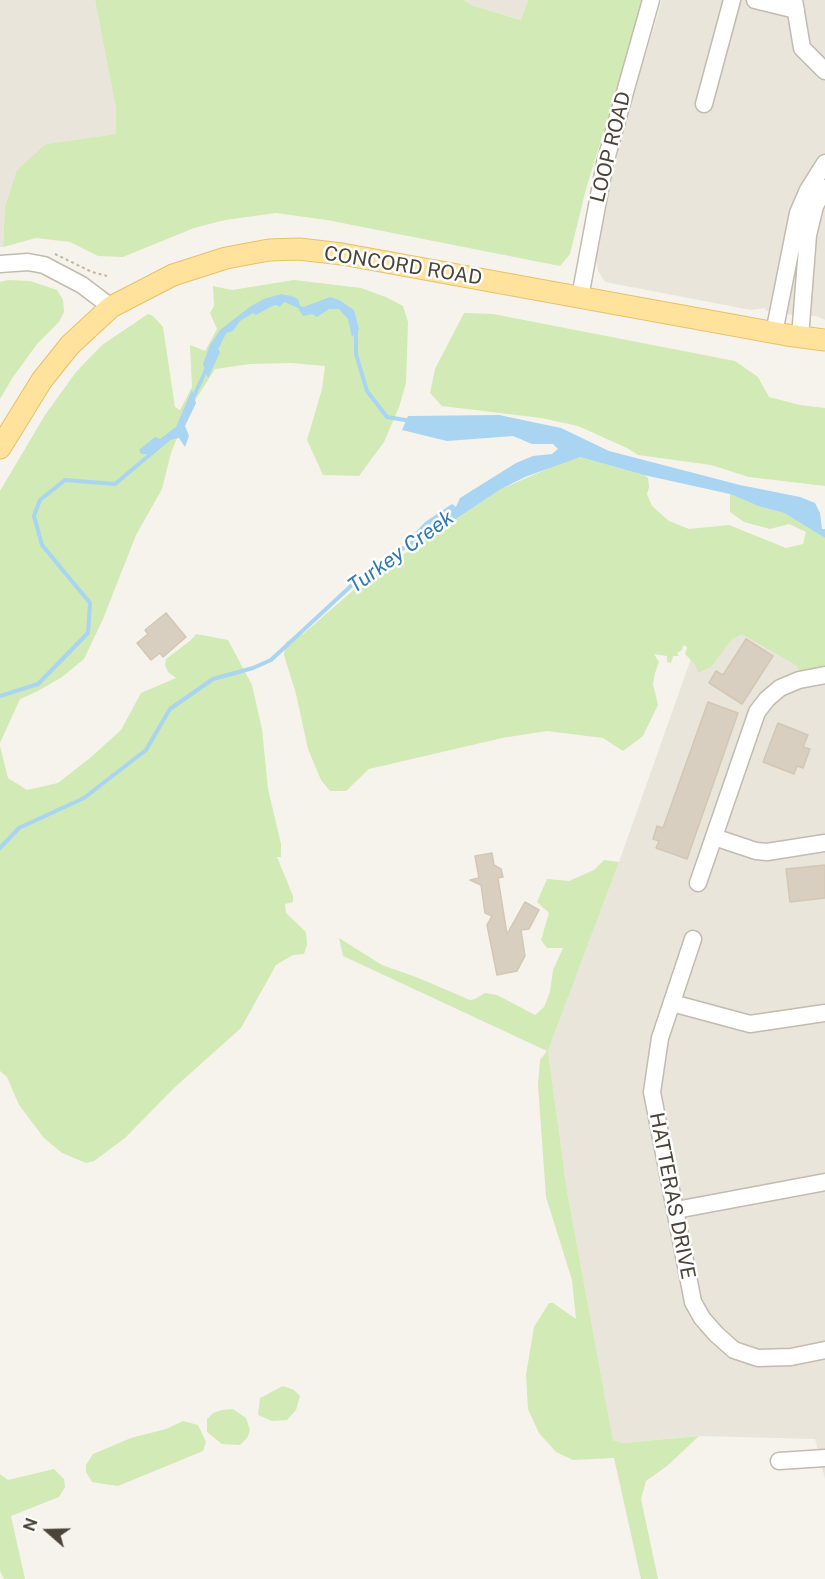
<!DOCTYPE html>
<style>
body{margin:0}
#map{position:relative;width:825px;height:1579px;overflow:hidden;background:#f6f3ec;font-family:"Public Sans",sans-serif}
canvas{display:block}
.north{position:absolute;left:18px;top:1501px;width:60px;height:60px;-webkit-text-stroke:4px #fff;paint-order:stroke;rotate:290deg;font-size:16px;font-weight:700;line-height:24px;text-align:center;color:#4b4439}
.north::after{content:'';display:block;margin:auto;width:21px;height:27px;background:#4b4439;clip-path:polygon(50% 0,100% 100%,50% 72%,0 100%)}
</style>
<div id="map">
<canvas width="825" height="1579"></canvas>
<div class="north">N</div>
</div>
<script>
const c = document.querySelector('canvas').getContext('2d');
c.lineJoin = 'round';
function fill(path, color) { c.fillStyle = color; c.fill(path, 'evenodd'); }
const toPath = rows => new Path2D(rows.map(r => 'M' + r).join(''));
function strokePath(path, color, width, dash) { c.strokeStyle = color; c.lineWidth = width; c.lineCap = dash ? 'butt' : 'round'; c.setLineDash(dash || []); c.stroke(path); }
function write(font, color, halo, rows, align = 'center') {
  c.font = font + ' "Public Sans",sans-serif'; c.lineWidth = 5; c.setLineDash([]); c.textBaseline = 'middle'; c.strokeStyle = halo; c.fillStyle = color; for (const [text, x, y, turn = 0] of rows) {
    c.save(); c.translate(x, y); c.rotate((+turn || 0) * Math.PI / 180); c.textAlign = isNaN(turn) ? turn : align; if (halo) c.strokeText(text, 0, 0); c.fillText(text, 0, 0); c.restore();
  }
}
fill(toPath([
 [0,0,95,0,116,109,116,134,46,144,5,207,3,247,0,247],
 [464,0,528,0,522,20,471,5],
 [662,0,825,0,825,320,816,316,793,315,767,311,764,308,751,310,605,282,598,271,596,259,613,171,629,108],
 [721,626,825,640,825,1479,815,1439,699,1436,623,1443,613,1440,567,1191,548,1051,619,862,693,653]
]), '#eae5da');
fill(toPath([
 [95,0,464,0,471,5,521,20,528,0,644,0,586,189,570,254,560,266,327,220,276,213,225,220,194,228,123,257,98,256,70,242,36,238,3,247,5,207,17,170,46,144,116,134,116,109],
 [9,280,30,281,57,290,63,300,64,312,59,322,37,344,13,377,0,399,0,282],
 [294,280,361,288,386,297,403,306,408,322,406,383,399,407,384,442,359,476,323,475,307,440,322,389,325,366,292,363,250,364,215,369,187,413,171,453,162,489,136,535,103,619,84,659,62,677,38,691,20,699,0,743,0,491,45,415,76,372,102,345,148,314,153,316,163,327,175,407,180,410,192,387,190,345,205,351,217,329,210,313,214,306,213,286,232,290],
 [464,313,493,314,735,361,758,377,769,397,800,405,825,408,825,486,749,477,711,465,638,455,627,448,578,426,541,418,442,406,430,393,435,369],
 [575,457,580,457,644,475,648,478,649,487,647,494,652,506,669,521,689,529,729,525,786,548,803,544,806,532,789,524,770,529,744,522,730,512,730,494,758,506,784,513,825,538,825,667,800,672,796,665,742,634,732,639,711,667,698,673,695,664,685,654,687,647,683,645,682,650,677,653,679,656,673,656,671,663,667,662,667,656,654,654,659,662,655,673,653,684,658,705,643,736,623,751,603,738,547,731,502,738,369,769,346,791,330,791,321,780,308,749,296,694,284,655,286,642,303,634,364,581,501,489],
 [196,634,228,640,252,685,262,729,268,789,281,844,281,857,277,857,293,896,293,902,285,904,286,913,306,932,307,945,304,954,293,955,276,965,241,1028,174,1088,125,1138,94,1161,86,1163,62,1153,44,1138,19,1105,7,1077,0,1071,0,746,8,778,27,790,58,783,90,758,121,730,141,693,176,678,168,672,165,665,166,659,191,640],
 [604,860,619,862,548,1051,567,1191,613,1440,623,1443,699,1436,667,1466,646,1481,641,1499,658,1579,641,1579,614,1458,573,1460,556,1452,539,1433,528,1409,526,1375,534,1327,549,1303,553,1303,576,1319,572,1280,546,1197,538,1085,540,1060,547,1051,343,956,339,938,382,965,416,977,470,1000,475,999,485,993,497,995,535,1015,544,1007,550,992,553,970,563,948,547,948,541,940,549,913,537,902,547,879,569,881,594,870],
 [283,1386,294,1390,300,1396,296,1410,287,1420,272,1421,258,1415,260,1398],
 [233,1409,246,1418,250,1430,247,1438,240,1445,222,1444,207,1432,207,1419,213,1413,222,1410],
 [183,1421,198,1425,206,1442,203,1451,118,1486,92,1482,86,1472,86,1465,93,1454,131,1438,166,1429],
 [54,1469,64,1479,65,1487,59,1497,11,1516,25,1579,4,1579,0,1571,0,1474,8,1480]
]), '#d2eab5');
fill(toPath([
 [281,294,291,296,298,299,300,306,304,307,330,297,339,300,354,310,359,329,352,337,348,319,339,309,329,309,317,317,312,314,303,316,298,308,284,302,280,307,277,305,272,306,256,315,253,313,240,321,233,331,222,334,216,346,220,352,208,378,203,364,210,345,220,330,251,306,264,299],
 [192,390,196,403,185,426,189,436,185,447,179,438,165,441,148,454,141,454,139,450,155,437,160,439,176,427],
 [499,415,561,428,609,451,740,485,800,497,815,503,820,513,822,529,825,529,825,538,784,513,758,506,730,494,644,475,580,457,525,477,501,489,417,545,410,538,425,522,452,504,456,507,460,498,516,463,533,456,552,454,558,449,553,444,532,444,513,436,447,441,402,430,408,416]
]), '#a9d4f2');
strokePath(toPath([
 [356,328,356,354,367,391,387,417,411,421],
 [215,351,225,331],
 [192,400,207,368],
 [0,696,38,684,88,633,90,603,42,545,34,516,40,500,65,480,115,484,171,437],
 [0,848,19,828,84,798,146,750,170,709,213,679,253,668,271,660,366,572,416,540]
]), '#a9d4f2', 4);
const building = toPath([
 [166,613,186,637,163,657,160,653,151,660,137,643,148,634,145,630,166,613],
 [746,639,773,656,742,704,709,683,716,671,723,675,746,639],
 [708,702,738,713,687,859,656,848,659,841,653,839,657,826,663,828,708,702],
 [778,723,808,735,803,747,810,749,803,768,797,766,794,774,763,762,778,723],
 [492,853,494,865,501,869,503,877,498,878,507,934,525,902,539,910,529,929,521,930,525,956,517,971,497,975,487,925,492,916,485,913,481,885,470,880,479,878,475,856,492,853],
 [825,865,825,898,790,902,786,869,825,865]
]);
fill(building, '#d8cfc1');
strokePath(building, '#d3c7b4', 1.5);
const minor = toPath([
 [755,0,796,10],
 [794,0,802,48,825,71],
 [704,104,732,0],
 [0,264,28,262,44,265,82,285,111,307],
 [580,297,605,163,651,0],
 [774,333,798,213,808,190,825,163],
 [800,337,808,235,815,206,825,188],
 [714,837,756,851,767,852,825,843],
 [698,883,757,712,767,699,780,688,799,680,825,675],
 [693,939,660,1038,652,1092,693,1302,702,1318,716,1334,734,1350,758,1358,791,1357,825,1350],
 [672,1003,750,1024,825,1013],
 [676,1210,825,1182],
 [779,1461,825,1458]
]);
const major = toPath([
 [0,448,42,380,70,345,111,307,173,275,226,258,269,250,299,249,342,254,787,335,825,340]
]);
strokePath(minor, '#c2bbae', 19);
strokePath(major, '#e6c16a', 23);
strokePath(toPath([
 [55,254,92,272,107,276]
]), '#c4b79f', 2, [3, 3]);
strokePath(minor, '#fff', 16);
strokePath(major, '#ffe39c', 21);
write('20px', '#4b4439', '#fff', [
 ["LOOP ROAD",611,147,-76],
 ["CONCORD ROAD",403,266,9],
 ["HATTERAS DRIVE",672,1196,79]
]);
write('italic 21px', '#2e7ab2', '#fff', [
 ["Turkey Creek",401,552,-36]
]);
</script>
